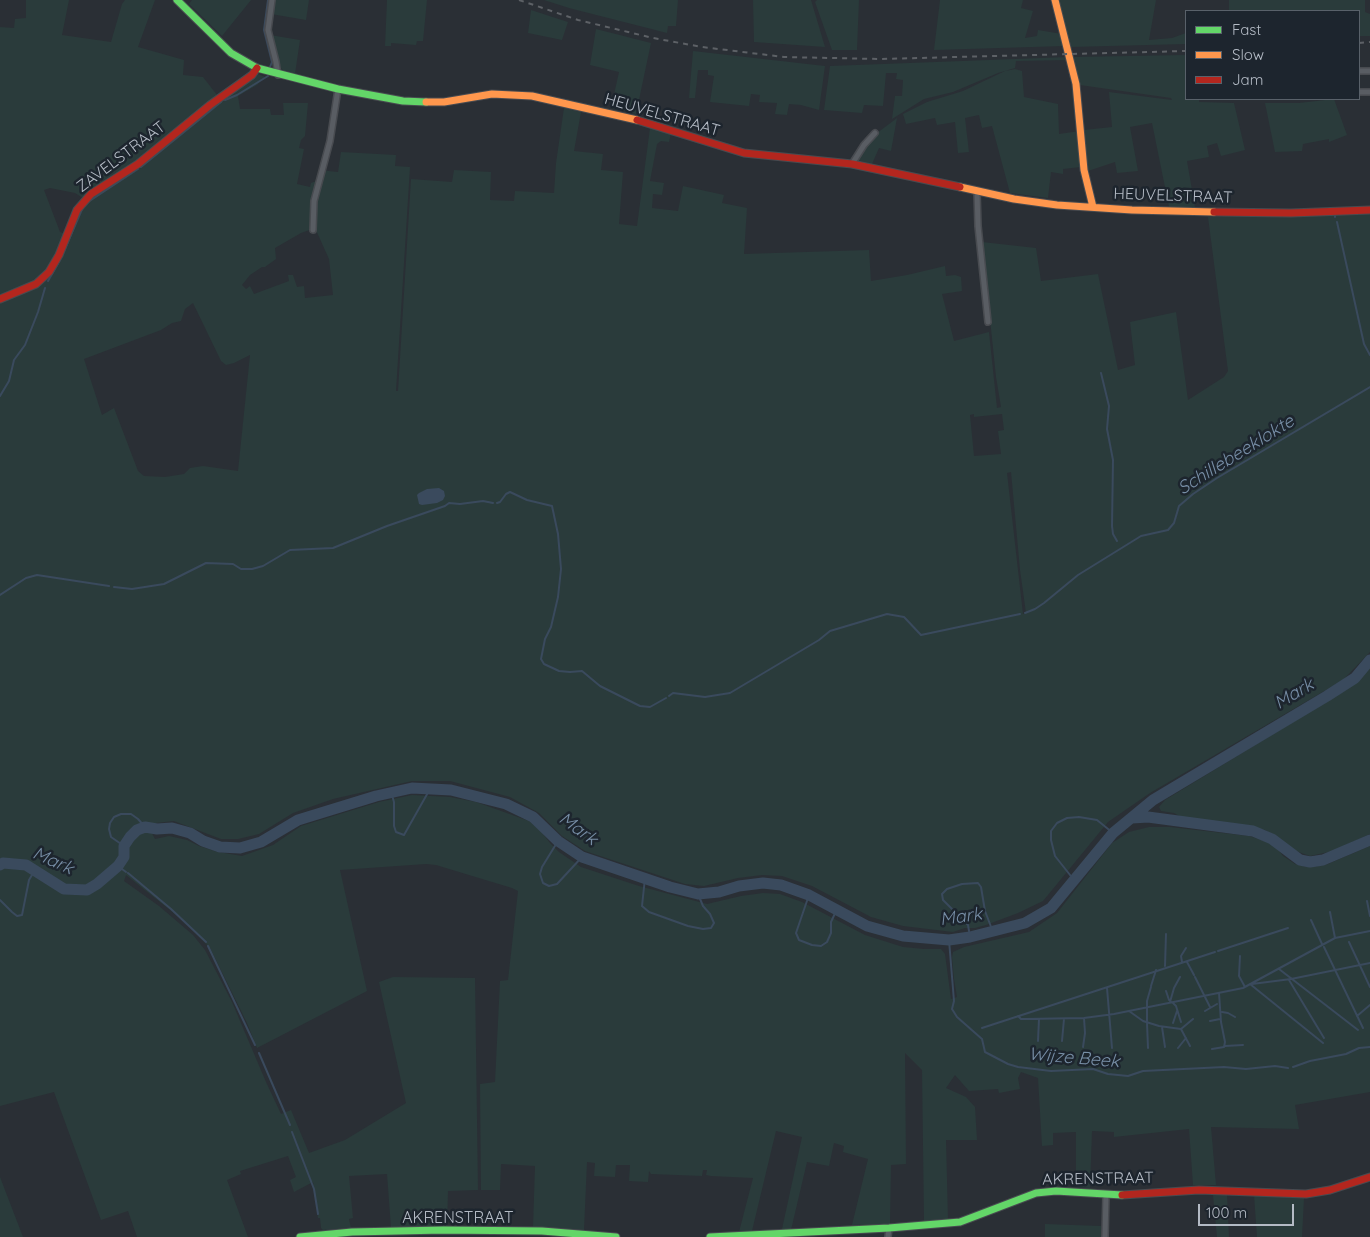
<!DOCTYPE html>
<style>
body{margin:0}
#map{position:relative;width:1370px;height:1237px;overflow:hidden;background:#2a2f35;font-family:Quicksand,sans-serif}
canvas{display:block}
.legend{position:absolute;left:1185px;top:10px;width:175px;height:90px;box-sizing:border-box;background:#1d252e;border:1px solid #59616a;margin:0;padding:6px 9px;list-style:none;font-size:15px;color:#b4bbc5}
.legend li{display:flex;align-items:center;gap:10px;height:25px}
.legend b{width:25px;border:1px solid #59616a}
.scale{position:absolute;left:1198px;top:1204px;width:96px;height:22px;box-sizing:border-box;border:2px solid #b4bbc5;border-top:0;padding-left:6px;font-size:15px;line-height:18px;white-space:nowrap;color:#b4bbc5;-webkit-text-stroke:4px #1d252e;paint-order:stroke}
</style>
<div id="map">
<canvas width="1370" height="1237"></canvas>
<ul class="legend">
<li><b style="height:6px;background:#63d668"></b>Fast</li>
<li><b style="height:6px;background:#ff974d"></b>Slow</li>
<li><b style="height:6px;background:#b3261e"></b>Jam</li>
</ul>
<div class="scale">100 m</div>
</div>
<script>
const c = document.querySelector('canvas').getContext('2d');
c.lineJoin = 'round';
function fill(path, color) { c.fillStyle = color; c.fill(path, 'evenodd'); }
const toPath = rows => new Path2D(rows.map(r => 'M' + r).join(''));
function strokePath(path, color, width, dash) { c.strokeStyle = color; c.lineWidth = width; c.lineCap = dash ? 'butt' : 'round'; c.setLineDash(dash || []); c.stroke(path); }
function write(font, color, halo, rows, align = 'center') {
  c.font = font + ' Quicksand,sans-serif'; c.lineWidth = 5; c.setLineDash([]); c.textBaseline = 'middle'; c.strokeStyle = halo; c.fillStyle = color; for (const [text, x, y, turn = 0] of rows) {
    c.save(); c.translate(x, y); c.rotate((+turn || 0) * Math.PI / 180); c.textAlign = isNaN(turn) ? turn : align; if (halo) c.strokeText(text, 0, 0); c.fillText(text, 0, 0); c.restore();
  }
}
fill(toPath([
 [26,0,69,0,62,35,111,42,122,4,125,0,155,0,138,47,184,60,183,75,203,77,217,95,137,161,83,198,75,193,50,188,44,190,60,232,66,234,52,264,42,275,31,283,0,295,0,27,14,28,15,19,26,18],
 [192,0,251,0,222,36,189,4],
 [274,0,309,0,306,20,271,14],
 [387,0,427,0,423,41,417,41,416,45,391,43,391,46,385,46],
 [544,0,678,0,676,26,668,26,667,33,569,8],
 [753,0,811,0,825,47,754,42],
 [817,0,859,0,857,50,832,50,815,2],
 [940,0,1023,0,1021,8,1033,11,1025,38,1037,36,1038,30,1062,34,1065,46,934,50],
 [1058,0,1156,0,1149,40,1172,38,1186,33,1186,44,1071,47],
 [1229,0,1365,0,1365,12,1370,14,1370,36,1359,36,1359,11,1229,11],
 [531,10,568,22,562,40,528,33],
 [596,29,651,43,636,114,611,108,619,72,590,65],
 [270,35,300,40,295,74,283,71,281,68],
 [693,51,825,66,819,110,801,105,789,104,787,115,775,114,777,103,759,102,760,95,751,94,749,106,710,102,714,76,708,75,708,70,698,70,695,98,689,98],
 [1186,55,1186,99,1199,100,1199,102,1234,103,1245,150,1221,156,1217,143,1207,146,1209,157,1187,161,1195,207,1169,207,1152,123,1130,127,1138,171,1117,173,1115,162,1085,172,1084,130,1112,127,1109,92,1172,100,1171,98,1080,85,1073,57],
 [1068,57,1070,60,1016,61,1015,68,998,73,953,92,924,99,892,119,895,96,902,96,903,80,896,79,897,73,886,73,883,106,864,105,862,113,824,110,830,66],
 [1015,69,1022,71,1024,97,1058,104,1059,134,1080,131,1081,167,1063,169,1063,174,1051,172,1048,198,1010,193,992,126,982,128,979,115,965,118,969,152,958,153,955,122,937,125,935,118,906,124,903,114,927,102,963,91,1005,71],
 [258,74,265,77,257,85,238,96,240,109,270,109,271,115,284,115,283,103,308,103,305,136,301,140,299,148,304,149,297,184,310,187,311,183,316,181,319,170,338,172,341,152,396,155,395,166,410,167,396,391,398,391,411,179,452,182,454,170,491,172,490,200,514,201,515,191,554,193,556,163,564,108,581,112,574,151,603,154,601,170,623,172,619,224,637,226,650,128,671,133,669,142,661,141,657,144,650,181,664,183,662,195,653,194,652,208,678,211,683,186,724,195,722,203,747,208,744,254,869,250,871,281,907,275,945,266,946,276,955,275,961,277,962,291,942,294,954,341,989,332,997,408,1001,407,996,377,982,242,1036,248,1041,281,1098,274,1118,370,1135,365,1130,322,1176,312,1188,400,1224,377,1228,371,1208,217,1370,214,1370,652,1343,680,1150,793,1108,822,1043,901,1018,913,986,925,975,928,965,928,953,932,903,926,871,917,812,886,782,876,762,875,738,878,704,886,685,884,585,851,562,836,539,813,510,797,450,781,412,781,333,799,293,813,259,834,238,839,221,839,174,821,147,824,155,839,169,836,187,840,199,846,218,852,242,856,273,845,301,826,379,802,412,795,450,797,476,802,529,821,540,830,550,843,559,852,581,867,639,886,707,904,741,896,763,893,780,894,802,902,865,935,903,947,924,949,941,949,945,954,951,999,957,997,954,979,952,957,953,952,964,947,1029,932,1057,913,1112,843,1129,832,1149,827,1170,827,1249,836,1268,842,1276,847,1283,856,1295,864,1307,867,1314,867,1328,864,1370,846,1370,1092,1295,1105,1299,1129,1211,1127,1216,1185,1193,1185,1189,1129,1114,1137,1114,1132,1092,1131,1090,1188,1076,1187,1076,1132,1053,1133,1053,1145,1042,1146,1038,1078,1021,1072,1018,1078,1020,1089,999,1093,998,1089,969,1091,955,1075,946,1088,966,1097,975,1107,977,1140,946,1140,948,1219,924,1221,922,1070,905,1053,906,1164,891,1165,890,1224,852,1225,868,1159,843,1152,844,1146,834,1143,829,1166,807,1162,791,1230,782,1229,802,1137,776,1131,752,1231,739,1232,753,1178,711,1176,706,1175,707,1170,703,1170,702,1176,651,1174,649,1171,648,1182,629,1181,630,1165,616,1165,615,1177,594,1176,595,1163,587,1162,584,1230,533,1227,535,1166,501,1164,500,1190,481,1190,480,1084,495,1082,500,981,508,980,518,891,512,888,436,865,426,864,340,870,367,991,257,1048,247,1023,210,948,184,921,126,875,124,881,159,906,193,935,205,950,232,1002,266,1082,281,1114,291,1110,309,1153,345,1140,406,1103,379,982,393,977,475,978,478,1190,448,1191,447,1227,391,1228,387,1174,349,1176,353,1218,349,1219,351,1228,323,1230,321,1228,320,1218,318,1218,313,1182,294,1192,290,1180,296,1177,288,1156,240,1171,241,1174,227,1180,248,1237,137,1237,128,1211,101,1220,54,1092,0,1106,0,301,37,287,47,280,59,264,80,214,89,202,96,195,139,169,169,143],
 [315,228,329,259,333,295,305,298,304,286,297,287,293,275,288,275,289,281,254,294,250,286,246,289,242,285,250,275,262,267,265,267,276,259,275,248,301,233],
 [193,303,221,361,226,365,234,363,250,355,238,471,203,466,190,468,184,474,165,477,144,476,138,471,114,408,102,415,84,359,161,330,172,323,181,321,185,309],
 [974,414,974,417,1002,414,1004,430,998,431,1001,454,974,456,970,415],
 [1011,472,1020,570,1026,613,1023,614,1007,473],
 [1334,99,1347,135,1329,142,1329,139,1303,144,1302,151,1275,152,1265,103,1299,103],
 [897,118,891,151,879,148,872,164,857,160,877,133],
 [1370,666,1370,834,1333,851,1310,856,1296,851,1265,830,1183,818,1174,813,1161,811,1159,807,1165,800,1347,689,1356,681],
 [0,1177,23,1237,0,1237],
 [1213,1195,1227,1195,1229,1237,1217,1237],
 [1254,1195,1304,1198,1302,1237,1257,1237],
 [1045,1224,1101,1226,1101,1237,1045,1237]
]), '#2a3b3b');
fill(toPath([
 [439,488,444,491,445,496,443,500,437,503,422,505,419,504,417,495,419,493,427,489]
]), '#3a4a5d');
strokePath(toPath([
 [268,0,264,30,272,62,270,67],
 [225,100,237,95,268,76],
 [141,167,221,102],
 [88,202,138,169],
 [1335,216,1335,217],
 [1337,222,1364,344,1370,355],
 [64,251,83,207],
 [48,281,60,260],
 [1101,373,1109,406,1107,429,1113,460,1112,526,1113,534,1117,541],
 [0,396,9,381,14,360,25,345,38,312,45,288],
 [497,503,500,502,506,494,510,492,527,500,552,506,558,534,561,569,558,597,551,627,545,639,541,659,544,664,559,671,570,672,582,671,600,686,640,706,650,707,666,698],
 [114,587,132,589,164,584,206,563,233,564,241,569,252,569,263,566,290,550,333,548,387,526,445,506,449,503,460,504,483,501,493,503],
 [0,595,26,578,37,575,109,586],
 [1025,613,1035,609,1044,603,1078,575,1141,536,1168,530,1174,523,1179,506,1193,494,1217,478,1370,387],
 [669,696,673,693,705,697,730,693,819,640,830,631,887,614,904,617,921,635,1020,614],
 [391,792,394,802,394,826,396,832,404,835,430,789],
 [558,841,542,867,540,874,543,883,549,886,557,884,582,857],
 [124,846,111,837,109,829,110,823,114,817,121,814,131,814,138,819,145,827],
 [118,866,126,872],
 [128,873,171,909,206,942],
 [645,878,642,906,649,912,688,926,703,929,711,928,714,923,710,914,703,906,698,894],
 [1074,880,1055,856,1051,840,1051,831,1057,823,1067,818,1079,817,1097,820,1113,833],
 [809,895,796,933,799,940,812,945,821,946,827,942,831,933,831,922,837,909],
 [0,900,12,912,17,916,22,915,29,880,35,870],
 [1367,901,1370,916],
 [1330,912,1335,938],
 [1311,920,1322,944],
 [970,937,968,925,943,900,942,894,947,889,962,884,978,883,981,887,985,911,993,932],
 [949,940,954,1001,952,1009,957,1017,982,1039,985,1052,1008,1064,1018,1067,1051,1071,1093,1069,1108,1074,1128,1076,1143,1071,1224,1067,1246,1069,1275,1066,1288,1068],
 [1349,942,1370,987],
 [208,946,255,1045],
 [1324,947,1363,1028],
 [1218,951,1288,928],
 [1240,956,1239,976,1245,987],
 [1182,962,1181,956,1186,948],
 [1187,962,1194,975],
 [1165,966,1166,934],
 [1279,969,1358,1030],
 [1195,977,1210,1007],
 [1289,980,1324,1038],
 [1250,984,1323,1043],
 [1252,984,1291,979,1370,963],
 [1151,986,1156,970],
 [1107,988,1112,1048],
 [1166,991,1169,1000],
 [1170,1002,1174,988,1180,977],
 [1172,1002,1176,1006,1181,1022],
 [1129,1011,1143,1021,1159,1026,1181,1029,1193,1019],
 [1205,1011,1217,1004],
 [1222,1012,1228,1013,1235,1017],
 [1018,1016,1021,1019,1025,1019,1084,1018,1114,1014,1243,988,1335,938,1370,931],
 [1357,1016,1370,1005],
 [1147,1021,1147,1001,1151,987],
 [1210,1021,1220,1019],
 [1147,1023,1148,1048],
 [1173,1023,1177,1011],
 [1162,1027,1165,1047],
 [982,1028,1215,952],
 [1181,1029,1190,1046],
 [1038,1041,1039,1019],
 [1062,1041,1064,1019],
 [1225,1046,1243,1045],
 [1083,1047,1085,1033,1084,1018],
 [1178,1048,1186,1038],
 [1212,1049,1224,1047,1225,1042,1221,1022,1219,993],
 [259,1053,290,1125],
 [1293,1067,1310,1061,1346,1054,1359,1048,1370,1047],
 [292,1132,314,1189,318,1214]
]), '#3a4a5d', 2);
strokePath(toPath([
 [1132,818,1148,817,1253,831,1272,839,1300,860,1310,862,1323,860,1370,840],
 [0,865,3,863,26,865,64,889,87,890,97,884,118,866,124,857,124,846,130,837,137,830,145,827,157,829,172,828,190,833,203,841,220,847,240,848,261,842,298,820,376,796,412,788,451,790,506,804,533,817,558,841,582,857,670,887,698,894,719,892,739,886,763,883,781,885,809,895,867,926,903,936,949,940,970,937,1025,923,1051,908,1113,833,1153,800,1327,696,1355,678,1370,660]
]), '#3a4a5d', 11);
const street = toPath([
 [272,0,268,30,276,62,278,75],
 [1359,71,1370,71],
 [1360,92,1370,92],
 [852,164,864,145,875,133],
 [977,192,978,226,988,322],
 [313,230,314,201,330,141,338,89],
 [888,1237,889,1228],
 [1105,1237,1106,1194]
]);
const fast = toPath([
 [177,0,231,53,257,68,338,89,403,101,426,102],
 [300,1237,352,1232,443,1230,542,1231,616,1237],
 [710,1237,889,1228,960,1222,1036,1193,1056,1191,1122,1195]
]);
const slow = toPath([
 [1055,0,1076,84,1084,170,1093,207],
 [426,102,444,102,492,94,532,96,637,120],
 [960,187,1014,199,1057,205,1132,210,1214,212]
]);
const jam = toPath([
 [637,120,744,153,852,164,960,187],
 [1214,212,1291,213,1370,210],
 [0,299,36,284,49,272,59,255,77,210,91,194,138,164,210,105,252,75,257,68],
 [1122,1195,1199,1190,1306,1194,1330,1190,1370,1177]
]);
strokePath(street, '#484b50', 8);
strokePath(fast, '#484b50', 9);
strokePath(slow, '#484b50', 9);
strokePath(jam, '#484b50', 9);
strokePath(street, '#595d63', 5);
strokePath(fast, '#63d668', 7);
strokePath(slow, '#ff974d', 7);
strokePath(jam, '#b3261e', 7);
strokePath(toPath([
 [519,0,578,20,653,38,702,47,784,57,880,59,1186,51],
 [1359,43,1370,42]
]), '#5d6166', 2, [5, 5]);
write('16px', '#b4bbc5', '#1d252e', [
 ["HEUVELSTRAAT",662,115,16],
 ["ZAVELSTRAAT",121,157,-37],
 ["HEUVELSTRAAT",1173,196,2],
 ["AKRENSTRAAT",1098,1179,-1],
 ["AKRENSTRAAT",458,1218]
]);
write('italic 18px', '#778ea6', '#1d252e', [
 ["Schillebeeklokte",1236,455,-32],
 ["Mark",1294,694,-31],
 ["Mark",578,829,36],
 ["Mark",53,861,24],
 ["Mark",961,917,-8],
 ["Wijze Beek",1074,1058,5]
]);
</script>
